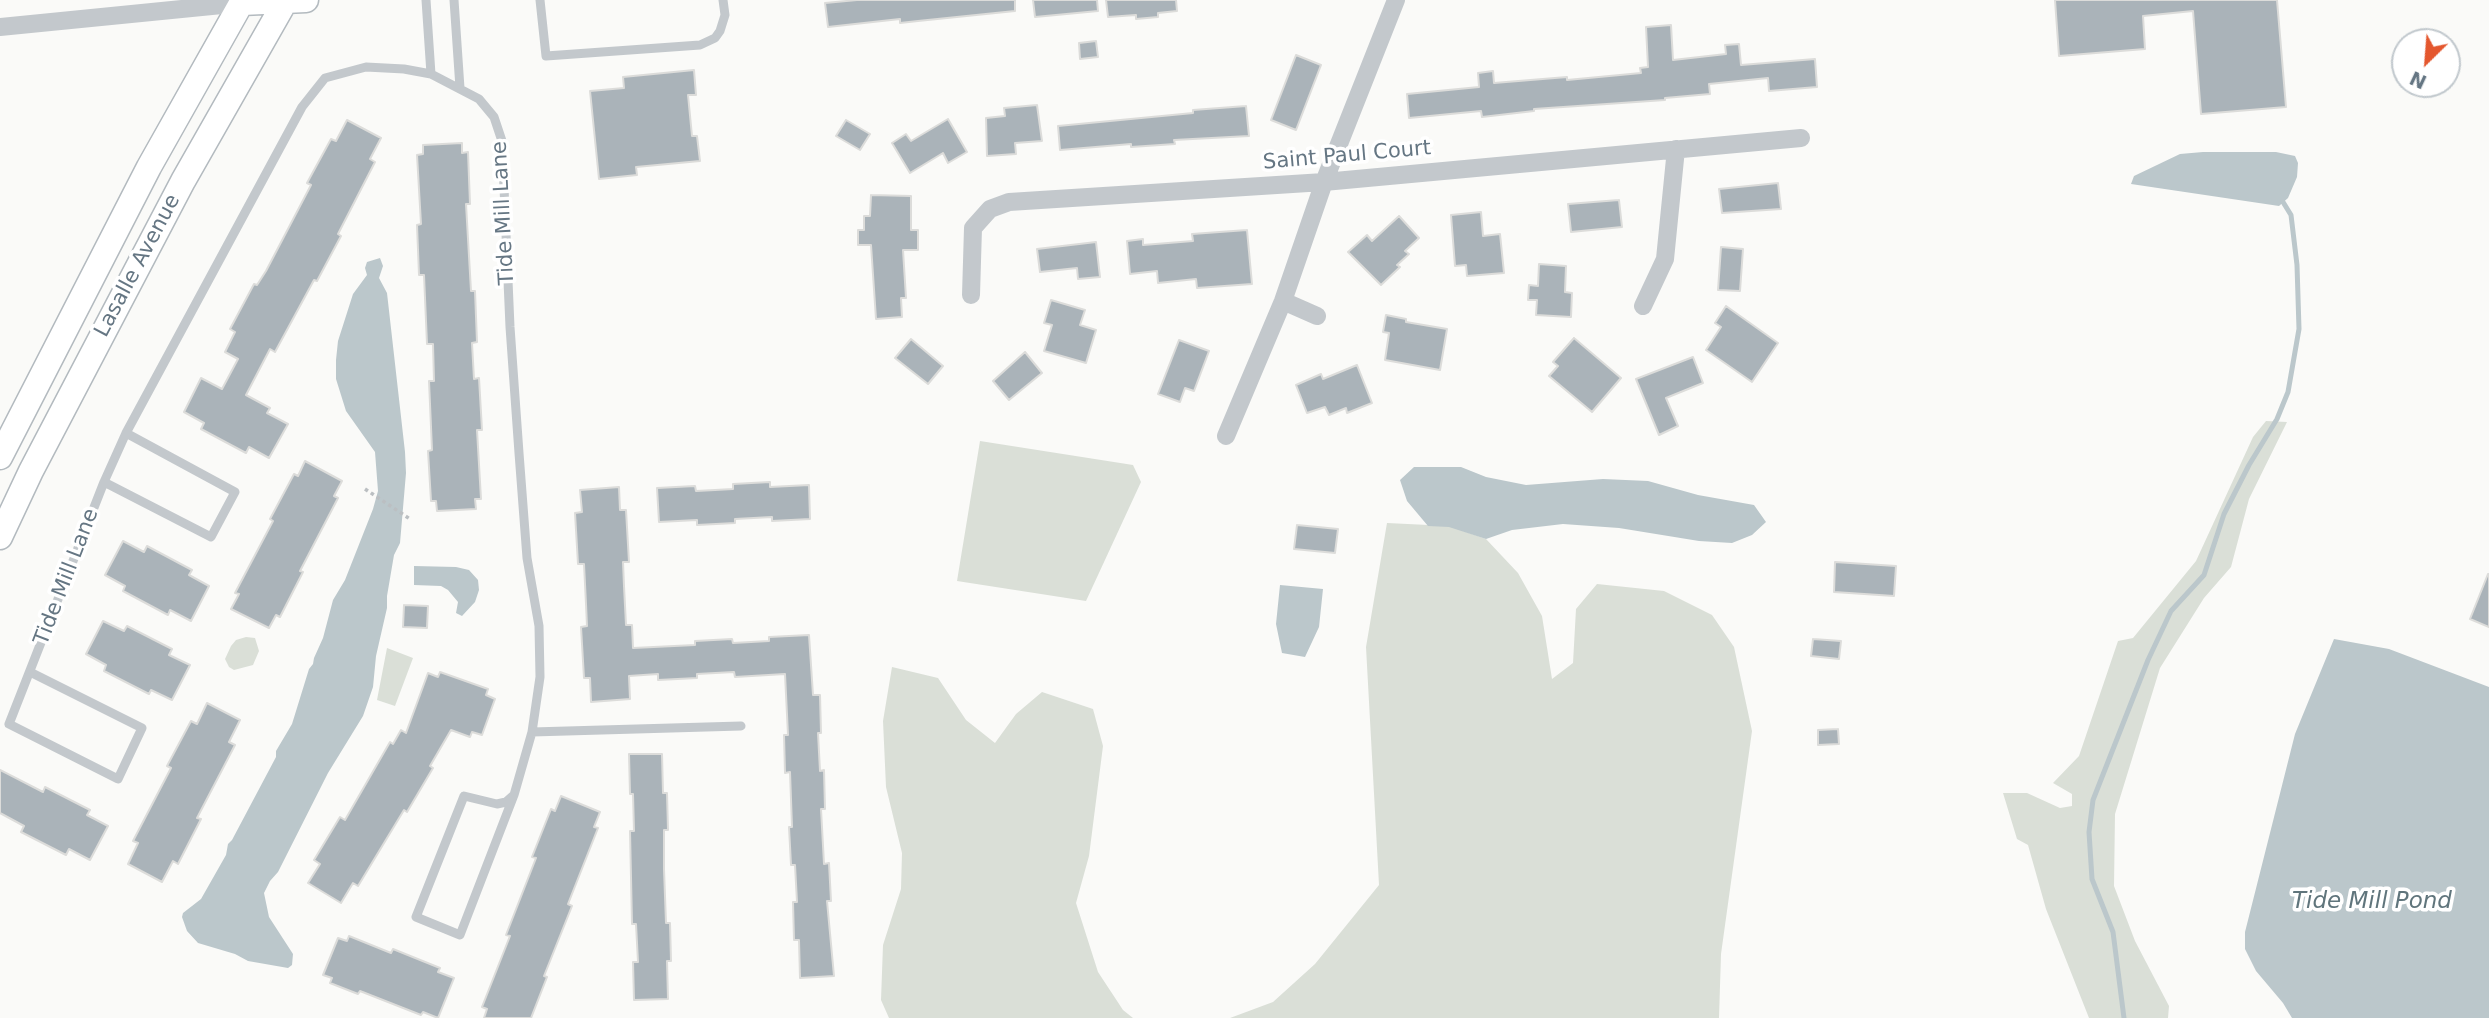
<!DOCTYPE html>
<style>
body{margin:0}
#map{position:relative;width:2489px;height:1018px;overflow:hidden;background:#fafaf8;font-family:"DejaVu Sans",sans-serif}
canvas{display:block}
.north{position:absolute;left:2391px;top:28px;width:70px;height:70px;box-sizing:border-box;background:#fff;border:2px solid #c1c8cd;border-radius:50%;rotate:205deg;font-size:19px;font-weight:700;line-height:28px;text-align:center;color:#657683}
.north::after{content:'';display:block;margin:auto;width:24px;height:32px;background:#e4572e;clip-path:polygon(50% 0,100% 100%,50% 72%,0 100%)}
</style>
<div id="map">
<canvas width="2489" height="1018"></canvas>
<div class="north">N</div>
</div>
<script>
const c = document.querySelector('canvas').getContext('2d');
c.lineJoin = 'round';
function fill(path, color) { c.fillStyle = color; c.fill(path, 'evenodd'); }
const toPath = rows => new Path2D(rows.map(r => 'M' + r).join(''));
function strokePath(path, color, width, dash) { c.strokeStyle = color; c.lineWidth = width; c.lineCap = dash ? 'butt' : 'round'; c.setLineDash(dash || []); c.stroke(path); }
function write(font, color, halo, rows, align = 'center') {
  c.font = font + ' "DejaVu Sans",sans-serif'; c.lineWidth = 7; c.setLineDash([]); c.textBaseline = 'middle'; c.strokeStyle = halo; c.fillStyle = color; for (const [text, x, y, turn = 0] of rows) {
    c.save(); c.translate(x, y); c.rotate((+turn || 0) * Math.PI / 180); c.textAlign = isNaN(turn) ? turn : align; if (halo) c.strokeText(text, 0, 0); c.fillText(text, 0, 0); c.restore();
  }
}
fill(toPath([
 [2266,421,2287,422,2249,499,2231,567,2204,598,2160,668,2115,814,2114,886,2135,941,2169,1006,2168,1018,2089,1018,2046,909,2028,845,2017,839,2003,793,2027,793,2060,808,2072,806,2072,794,2053,783,2079,756,2118,641,2133,638,2196,561,2253,437],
 [980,441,1133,465,1141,482,1086,601,957,581],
 [1387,523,1449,526,1486,539,1518,573,1542,616,1552,679,1573,663,1576,609,1597,584,1664,591,1712,615,1734,647,1752,731,1721,954,1719,1018,1230,1018,1273,1002,1315,964,1379,885,1366,647],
 [246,637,255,638,259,651,253,665,234,670,229,667,225,659,231,646,236,640],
 [387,648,413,658,395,706,377,700],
 [892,667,938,678,966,720,995,743,1016,714,1042,692,1093,709,1103,746,1089,856,1076,903,1098,972,1123,1010,1133,1018,889,1018,881,1000,883,945,901,889,902,853,886,787,883,721]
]), '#dadfd7');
fill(toPath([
 [2203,152,2276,152,2295,156,2298,163,2297,177,2288,198,2279,206,2131,184,2134,176,2180,154],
 [380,258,383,266,379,278,387,293,405,452,406,473,400,543,394,555,387,596,387,608,376,656,373,687,363,716,328,773,278,872,270,881,264,893,269,917,293,954,292,965,288,968,248,961,235,954,198,943,187,931,182,917,183,913,201,899,226,855,228,844,232,840,276,757,276,751,292,724,309,669,313,664,314,658,323,638,333,600,345,580,373,509,378,491,375,452,346,411,336,379,336,360,338,341,353,294,367,275,365,268,367,262],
 [1414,467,1461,467,1486,477,1526,485,1603,479,1648,481,1698,495,1754,505,1766,522,1752,535,1732,543,1699,541,1619,528,1563,524,1512,530,1486,539,1449,527,1428,526,1407,501,1400,480],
 [414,566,456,567,469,570,478,580,479,590,475,602,462,616,456,613,458,602,448,590,441,586,414,585],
 [1280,585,1323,589,1319,627,1305,657,1282,653,1276,624],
 [2334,639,2389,649,2489,687,2489,1018,2292,1018,2283,1003,2256,971,2245,949,2245,932,2295,734]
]), '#bbc7cb');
strokePath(toPath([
 [2124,1018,2113,932,2092,879,2089,832,2093,800,2148,660,2171,611,2204,575,2224,514,2249,465,2277,419,2288,392,2299,329,2297,265,2291,215,2283,202]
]), '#bbc7cb', 5);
const building = toPath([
 [857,0,1015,0,1015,11,918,21,900,23,900,19,828,27,825,3,857,0],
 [1033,0,1097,0,1098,11,1035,17,1033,0],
 [1106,0,1176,0,1177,11,1158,13,1158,17,1136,19,1136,15,1108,17,1106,0],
 [2055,0,2277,0,2286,107,2201,114,2193,11,2143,16,2145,49,2059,56,2055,0],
 [1671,25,1673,60,1726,54,1725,45,1739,44,1741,65,1815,59,1817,87,1769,91,1768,78,1709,84,1710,94,1665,98,1665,100,1534,109,1534,111,1482,117,1481,111,1409,118,1407,94,1479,87,1478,73,1493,71,1494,83,1567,77,1567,80,1641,73,1640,68,1648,67,1646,27,1671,25],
 [1096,41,1098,57,1080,59,1079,43,1096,41],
 [1296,55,1321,65,1296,130,1271,120,1296,55],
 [694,70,696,95,688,95,692,136,697,136,700,161,636,167,637,175,599,179,590,91,624,88,623,77,694,70],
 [1037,105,1042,141,1015,143,1016,154,987,156,986,118,1005,116,1004,108,1037,105],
 [1246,106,1249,136,1174,140,1175,144,1131,147,1131,144,1060,150,1058,126,1193,113,1193,110,1246,106],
 [948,119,967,152,948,163,943,153,910,173,892,143,906,134,911,141,948,119],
 [347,120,381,138,370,159,375,162,338,234,341,236,317,281,314,280,275,352,270,349,246,395,270,408,267,413,288,424,269,458,249,447,246,453,201,429,204,423,184,412,201,378,222,389,238,359,225,352,235,332,230,329,254,284,257,285,266,271,311,185,307,183,331,139,336,141,347,120],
 [846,120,870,134,860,150,836,136,846,120],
 [462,143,462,153,468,152,470,204,466,204,471,291,475,291,477,342,472,343,474,379,479,378,482,430,477,430,481,499,475,499,476,509,437,511,436,501,431,501,428,451,432,450,429,381,434,381,433,344,427,344,424,275,419,275,417,225,421,224,417,155,423,154,423,145,462,143],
 [1778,183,1781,209,1722,213,1719,189,1778,183],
 [871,195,911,196,911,230,918,230,918,250,903,250,906,298,901,298,902,317,876,319,871,245,858,245,858,230,864,230,864,216,870,216,871,195],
 [1619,200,1622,227,1571,232,1568,204,1619,200],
 [1481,212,1483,236,1500,234,1504,273,1467,276,1466,265,1455,266,1451,215,1481,212],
 [1399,216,1419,238,1405,251,1409,254,1397,265,1400,267,1381,285,1348,252,1367,235,1372,241,1399,216],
 [1247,230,1252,284,1197,288,1196,279,1158,283,1157,271,1130,274,1127,241,1143,239,1143,245,1193,241,1192,234,1247,230],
 [1096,242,1100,277,1078,279,1077,268,1040,272,1037,249,1096,242],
 [1721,247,1743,249,1740,291,1718,290,1721,247],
 [1539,264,1566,266,1565,292,1572,293,1571,317,1536,315,1537,300,1528,300,1529,285,1538,286,1539,264],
 [1051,300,1085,310,1080,325,1096,330,1086,363,1044,351,1052,325,1044,323,1051,300],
 [1726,306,1778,343,1752,382,1706,350,1721,327,1715,323,1726,306],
 [1386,315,1406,319,1406,322,1447,329,1440,370,1385,360,1389,333,1383,332,1386,315],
 [1574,338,1621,378,1592,412,1549,376,1558,366,1553,362,1574,338],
 [911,339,943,366,928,384,895,358,911,339],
 [1179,340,1209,351,1194,391,1185,388,1180,402,1158,394,1179,340],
 [1025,352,1042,373,1009,400,993,381,1025,352],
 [1693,357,1703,383,1666,398,1678,426,1659,435,1636,379,1693,357],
 [1357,365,1372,403,1347,413,1346,408,1329,415,1325,407,1307,413,1296,385,1321,374,1323,379,1357,365],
 [305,461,342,481,334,496,338,498,300,571,303,572,280,617,276,615,269,628,231,609,239,594,235,593,273,521,270,519,294,474,298,476,305,461],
 [770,482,770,487,809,485,810,519,772,521,772,517,735,519,735,523,697,525,697,520,659,522,657,488,695,486,696,491,715,490,733,489,733,484,770,482],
 [619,487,620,510,626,510,629,562,623,562,624,586,626,625,632,625,633,648,695,645,695,641,732,639,733,643,769,641,769,637,809,635,813,695,820,695,821,733,818,733,820,771,824,770,825,809,821,809,824,864,829,863,831,901,827,901,834,976,800,978,799,940,794,940,793,902,797,902,795,865,791,865,789,827,792,827,790,772,785,773,784,735,788,735,785,674,735,677,734,672,697,674,697,678,658,680,658,674,629,676,630,699,591,702,590,678,584,678,581,627,587,626,586,604,584,564,578,564,575,513,582,512,580,490,619,487],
 [1297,525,1338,529,1335,553,1294,549,1297,525],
 [123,541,144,552,147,546,192,570,189,575,209,586,191,621,170,610,168,615,123,591,125,586,105,575,123,541],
 [1835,562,1896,566,1894,596,1834,592,1835,562],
 [2488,574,2489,574,2489,627,2470,619,2488,574],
 [404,605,428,606,427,628,403,627,404,605],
 [103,621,124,631,127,626,172,649,169,655,190,665,172,700,151,690,149,694,104,671,106,665,86,654,103,621],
 [1813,639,1841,641,1839,659,1811,656,1813,639],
 [440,672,488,689,486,695,495,699,482,735,472,732,470,737,451,730,430,766,433,768,407,812,404,810,358,886,353,883,341,903,308,883,320,864,314,860,340,817,345,820,390,742,393,744,401,730,406,733,428,673,438,677,440,672],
 [207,703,240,720,229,742,235,745,197,818,201,819,178,864,173,861,162,882,128,864,138,843,133,841,171,768,167,766,191,721,197,724,207,703],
 [1838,729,1839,744,1818,745,1818,730,1838,729],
 [629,754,662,754,663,793,667,793,668,830,664,830,664,869,666,923,670,923,671,961,667,961,668,999,634,1000,633,962,638,962,636,924,632,924,630,831,634,831,633,794,630,794,629,754],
 [0,770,43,792,45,787,90,810,87,815,108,826,90,860,69,849,66,855,21,832,24,826,0,813,0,770],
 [561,796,600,812,594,827,598,828,568,904,572,906,544,976,547,977,531,1018,484,1018,487,1009,482,1007,510,936,506,935,536,858,532,857,551,809,555,811,561,796],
 [349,936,391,953,393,949,440,968,438,972,454,978,438,1018,423,1012,421,1015,360,991,358,994,330,983,332,978,323,975,338,938,347,941,349,936]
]);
fill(building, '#aab3b9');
strokePath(building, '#dcdcda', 2);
const secondary = toPath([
 [242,3,306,0],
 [0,457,149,167,243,0],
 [0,537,31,471,183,181,286,0]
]);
strokePath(secondary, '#b3babf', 27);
strokePath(toPath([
 [365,489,410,519]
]), '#bbbfc2', 3.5, [3.5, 3.5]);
strokePath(toPath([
 [426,0,431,74],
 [454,0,460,88],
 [540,0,546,56,700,45,715,38,720,31,725,15,723,0],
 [104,482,211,537,235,492,126,433],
 [30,672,142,728,118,779,9,724,104,482,126,433,302,107,325,78,366,67,404,69,431,74,479,99,494,117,502,141,510,327,519,453,527,558,539,626,540,677,532,732,741,726],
 [514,795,460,935,416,917,464,796,497,804,506,802,514,795,532,732]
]), '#c3c8cc', 9);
strokePath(toPath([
 [0,27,242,3],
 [971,295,973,228,990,209,1009,202,1324,182,1801,138],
 [1283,301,1317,316],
 [1643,306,1665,259,1676,149],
 [1226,436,1283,301,1324,182,1396,0]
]), '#c3c8cc', 18);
strokePath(secondary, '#fff', 24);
write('21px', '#657683', '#fff', [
 ["Saint Paul Court",1347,156,-5],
 ["Tide Mill Lane",504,213,-93],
 ["Lasalle Avenue",138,266,-62],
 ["Tide Mill Lane",67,577,-69]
]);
write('italic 23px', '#60757c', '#fff', [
 ["Tide Mill Pond",2372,902]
]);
</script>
